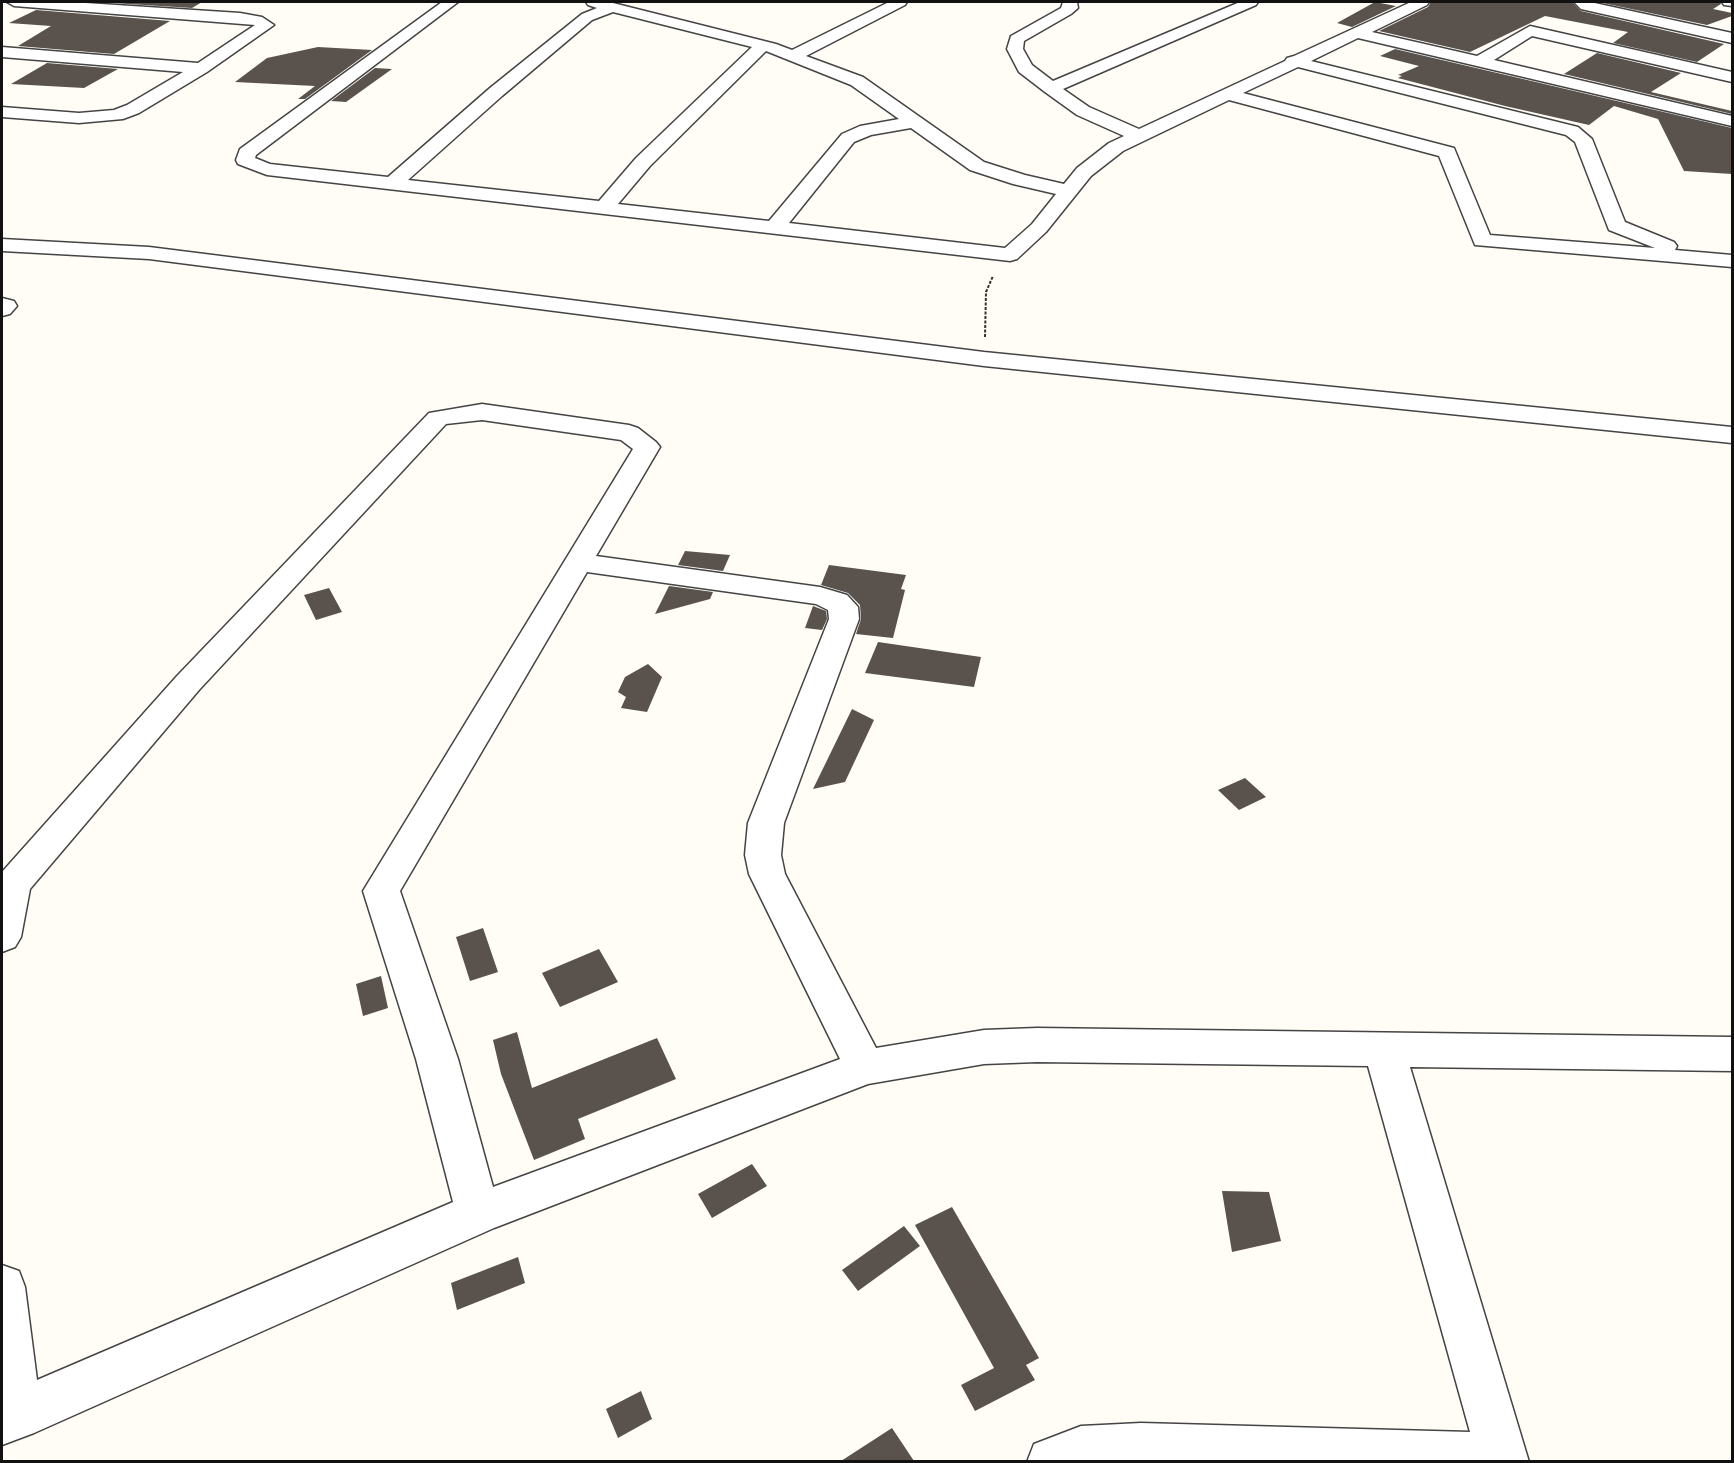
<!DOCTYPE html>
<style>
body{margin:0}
#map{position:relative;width:1734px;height:1463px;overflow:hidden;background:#fffdf5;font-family:Bitter,serif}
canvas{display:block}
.frame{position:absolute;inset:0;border:3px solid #111;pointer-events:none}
</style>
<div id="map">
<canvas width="1734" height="1463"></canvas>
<div class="frame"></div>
</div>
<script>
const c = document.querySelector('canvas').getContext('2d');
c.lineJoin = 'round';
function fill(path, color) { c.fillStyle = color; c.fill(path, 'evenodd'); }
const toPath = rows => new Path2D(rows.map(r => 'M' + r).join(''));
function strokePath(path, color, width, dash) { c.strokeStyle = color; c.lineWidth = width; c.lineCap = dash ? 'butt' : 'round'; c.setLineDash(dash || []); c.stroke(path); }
fill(toPath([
 [97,2,202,2,192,8],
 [1375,2,1396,6,1352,27,1337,23],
 [1431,2,1572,2,1581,11,1724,44,1697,62,1613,43,1628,32,1545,16,1470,52,1379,31,1428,7],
 [1598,2,1720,2,1721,4,1713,9,1732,13,1732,16,1707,25],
 [36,10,170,21,114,54,18,46,51,26,9,23],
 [318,47,372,50,305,99,298,99,315,86,235,82,267,58],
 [1395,49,1732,128,1732,174,1684,171,1658,119,1614,106,1589,125,1505,106,1398,78,1402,76,1398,75,1419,66,1380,56],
 [1597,53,1681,73,1651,92,1732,111,1732,114,1564,74],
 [47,63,118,69,84,88,11,84],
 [375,68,392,69,346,102,331,101],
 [685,551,730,555,723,571,678,565],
 [829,565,906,575,901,589,905,590,893,638,856,634,861,619,860,605,848,593,821,585],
 [669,586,713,592,710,599,655,614],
 [329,588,342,612,316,620,304,595],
 [813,606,826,611,827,619,822,630,805,628],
 [878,642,981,657,974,687,865,673],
 [648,664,662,677,647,712,621,708,626,697,618,692,625,677],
 [852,709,874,720,845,782,813,789],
 [1245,778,1266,797,1239,810,1218,790],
 [483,928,498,972,470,981,456,937],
 [599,949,618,982,560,1007,542,973],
 [381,976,388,1008,363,1016,356,984],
 [517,1032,532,1088,657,1038,676,1079,578,1119,585,1139,534,1160,501,1074,493,1040],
 [752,1164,767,1186,712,1218,698,1194],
 [1222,1191,1269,1192,1281,1241,1232,1252],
 [952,1207,1039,1358,1026,1365,1035,1380,975,1411,961,1385,994,1368,915,1225],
 [904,1226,920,1246,858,1291,842,1270],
 [518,1257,525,1283,457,1310,451,1283],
 [641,1391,652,1419,618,1438,606,1409],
 [892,1428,914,1461,841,1461]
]), '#5a524d');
const street = toPath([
 [7,2,70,2,240,13,262,17,274,25,207,72,139,113,123,119,79,123,2,117,2,107,79,113,114,110,127,105,183,72,2,57,2,47,198,63,255,25,14,6,7,2],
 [442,2,458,2,256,155,255,158,270,164,388,177,490,88,582,14,597,8,588,5,586,2,609,2,776,44,792,50,889,2,907,2,905,5,806,56,863,77,984,162,1025,175,1064,184,1077,168,1109,143,1124,136,1077,115,1045,92,1019,72,1007,49,1011,36,1061,8,1063,2,1077,2,1078,8,1071,14,1024,41,1023,49,1032,65,1053,81,1240,2,1258,2,1256,5,1063,89,1089,107,1139,129,1285,61,1287,58,1294,56,1411,2,1429,2,1427,5,1372,32,1477,56,1530,26,1732,72,1732,82,1532,36,1494,60,1732,116,1732,126,1358,38,1311,61,1578,127,1592,139,1625,222,1674,242,1677,246,1675,250,1732,255,1732,267,1475,245,1439,156,1229,100,1123,151,1091,176,1046,232,1017,259,1010,261,267,175,238,164,236,160,240,149,442,2],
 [613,12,752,47,636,158,599,201,408,180,502,96,592,20,613,12],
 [766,51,851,85,899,119,860,126,842,134,769,221,618,204,650,166,766,51],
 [1298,67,1566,135,1575,142,1609,230,1655,248,1490,235,1454,148,1243,93,1298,67],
 [911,128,970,170,1013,184,1056,194,1032,224,1005,248,789,223,854,142,871,135,911,128],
 [1574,2,1590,2,1732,33,1732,43,1581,9,1574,2],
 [1722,2,1732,2,1732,6,1724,5,1722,2],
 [2,239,149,247,984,352,1732,427,1732,443,984,366,149,259,2,251,2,239],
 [2,298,14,301,17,306,10,314,2,316,2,298],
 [482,404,629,425,638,428,656,442,660,447,596,556,820,587,847,595,858,607,859,619,784,823,781,855,785,874,876,1048,984,1030,1037,1028,1732,1037,1732,1071,1410,1067,1529,1462,1027,1462,1034,1444,1081,1426,1141,1423,1470,1432,1368,1066,1037,1062,984,1064,868,1084,494,1228,34,1433,2,1445,2,1265,19,1271,25,1287,37,1380,453,1202,416,1059,363,891,633,449,621,440,482,420,446,424,199,690,30,889,21,937,15,947,2,952,2,872,177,676,429,413,482,404],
 [587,572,816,604,828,610,829,619,748,823,745,855,749,874,840,1059,493,1187,458,1059,400,891,587,572]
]);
strokePath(street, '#444', 3);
strokePath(toPath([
 [985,337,986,292,993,276]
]), '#333', 2, [3, 1.5]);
fill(street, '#fff');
</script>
